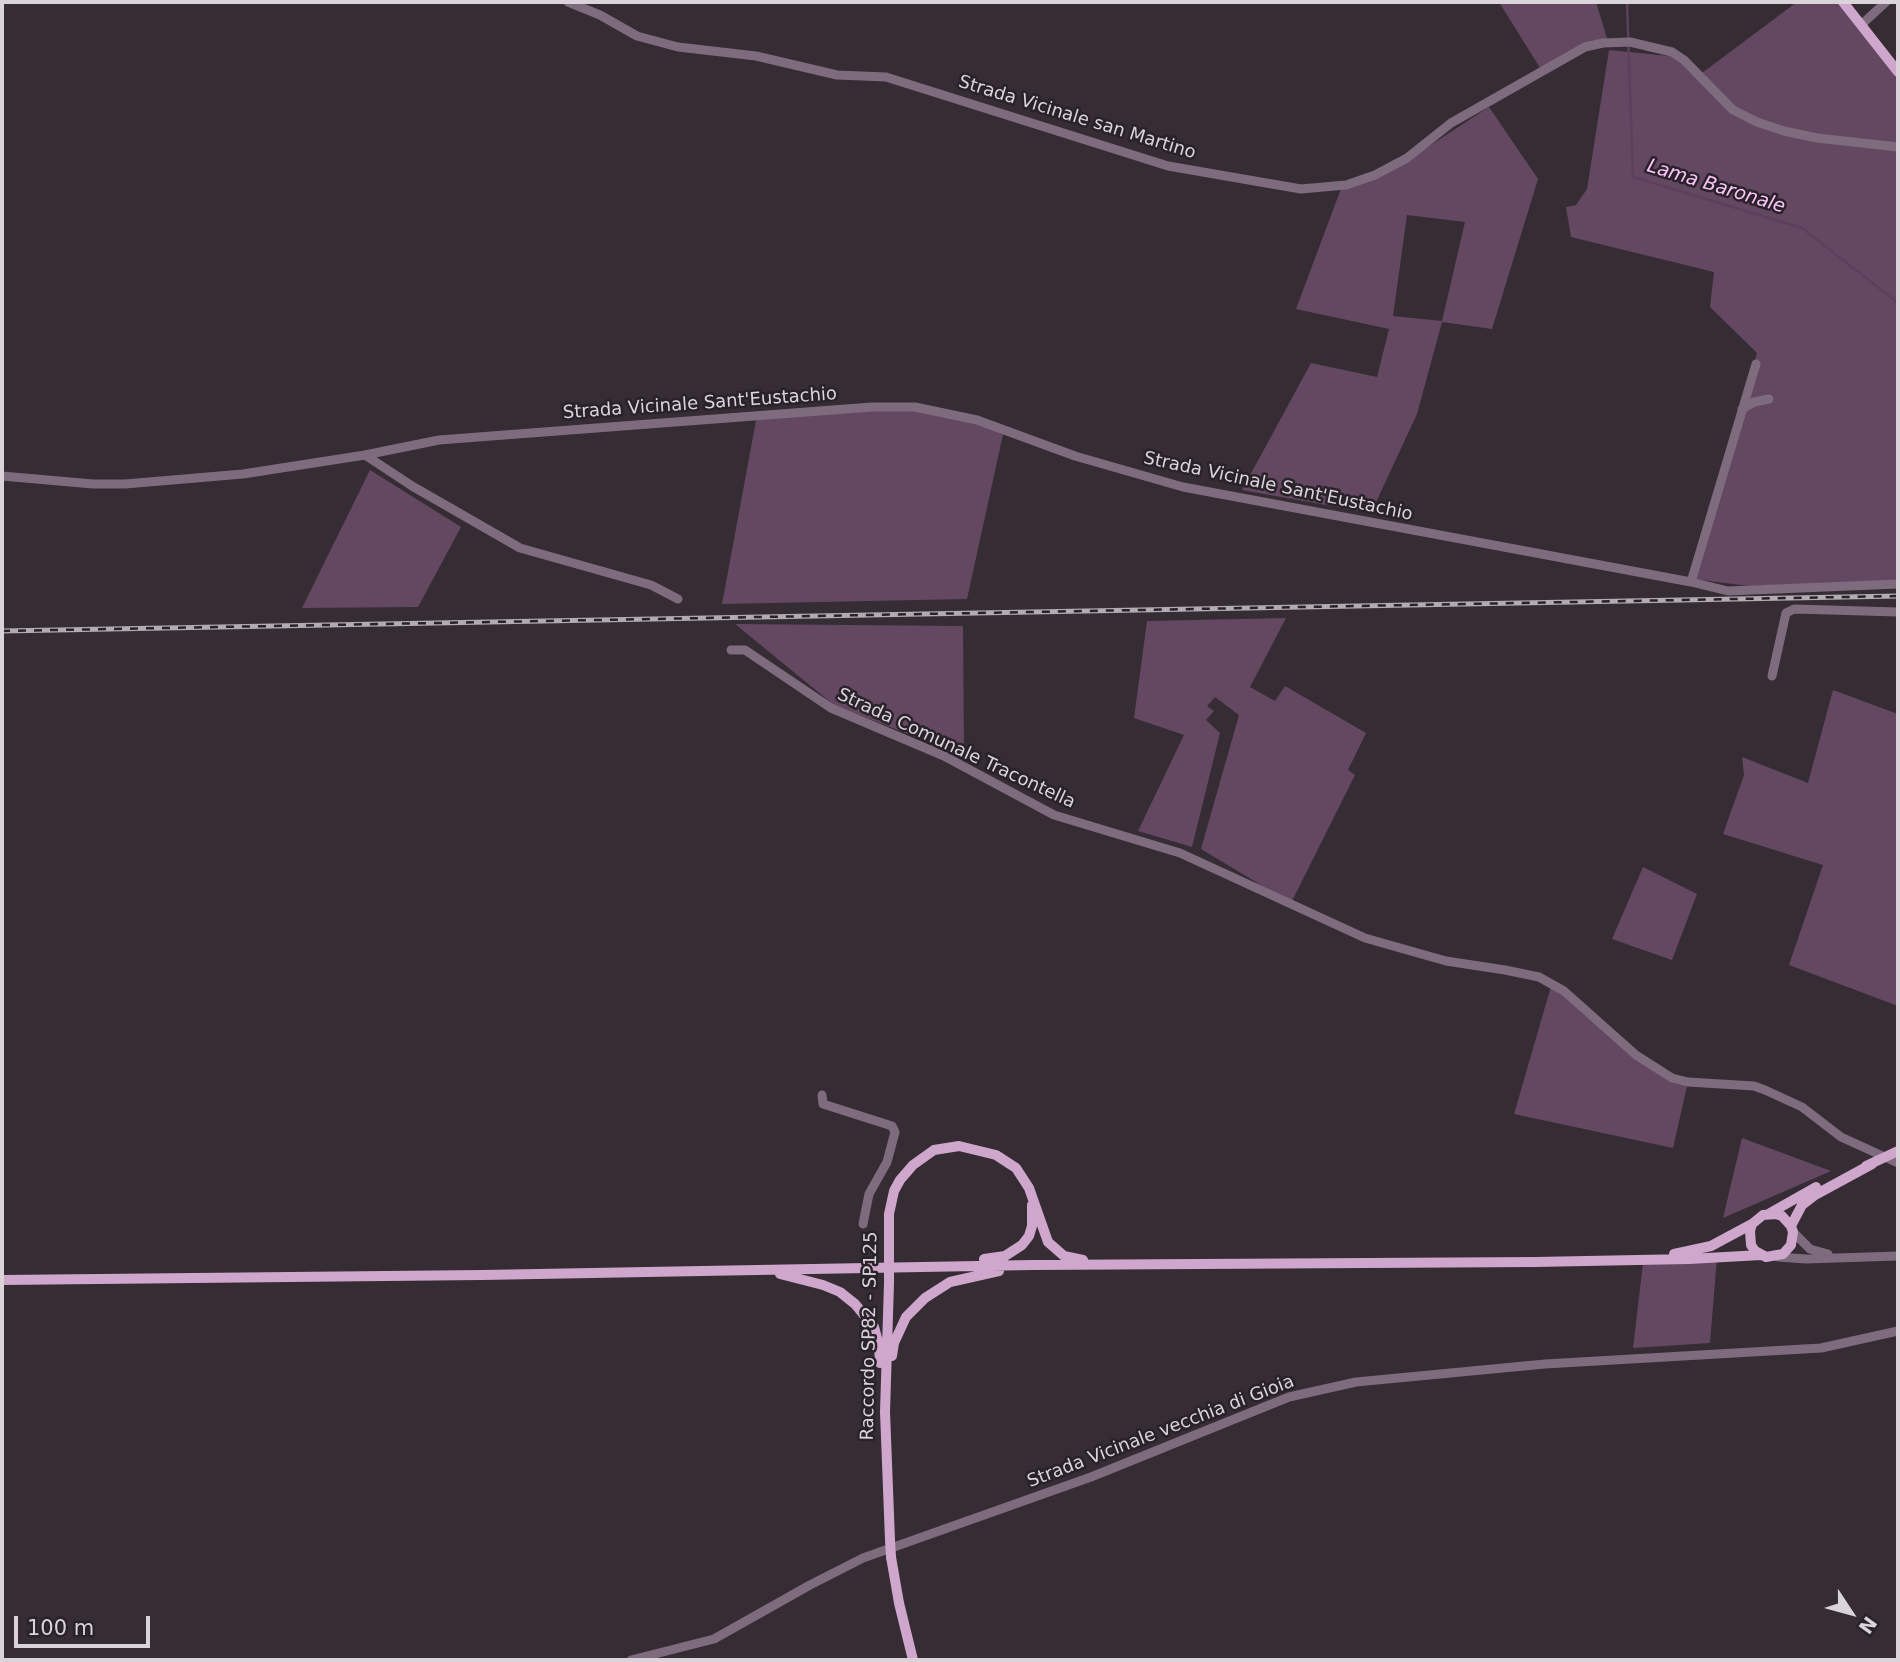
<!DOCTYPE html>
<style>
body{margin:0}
#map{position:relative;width:1900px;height:1662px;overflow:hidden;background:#352c34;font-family:"DejaVu Sans",sans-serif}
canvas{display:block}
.frame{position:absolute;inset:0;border:4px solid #dad4da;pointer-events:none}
.north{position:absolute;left:1816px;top:1578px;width:70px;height:70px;-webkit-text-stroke:5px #2a222a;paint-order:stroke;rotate:126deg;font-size:19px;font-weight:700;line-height:28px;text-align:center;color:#dad4da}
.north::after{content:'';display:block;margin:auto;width:24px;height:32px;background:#dad4da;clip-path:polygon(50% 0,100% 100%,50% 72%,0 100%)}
.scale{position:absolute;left:14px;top:1616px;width:136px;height:32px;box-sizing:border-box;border:4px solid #dad4da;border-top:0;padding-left:9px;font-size:21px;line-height:24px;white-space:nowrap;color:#dad4da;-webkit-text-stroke:5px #2a222a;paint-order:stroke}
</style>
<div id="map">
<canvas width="1900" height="1662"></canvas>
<div class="frame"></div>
<div class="north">N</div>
<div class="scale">100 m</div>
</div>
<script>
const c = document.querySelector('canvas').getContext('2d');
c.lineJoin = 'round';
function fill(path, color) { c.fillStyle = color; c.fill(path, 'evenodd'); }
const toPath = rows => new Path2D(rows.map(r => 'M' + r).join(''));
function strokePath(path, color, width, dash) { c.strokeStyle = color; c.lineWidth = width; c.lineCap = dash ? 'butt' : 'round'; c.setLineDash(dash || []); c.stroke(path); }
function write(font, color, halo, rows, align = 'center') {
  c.font = font + ' "DejaVu Sans",sans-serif'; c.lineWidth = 5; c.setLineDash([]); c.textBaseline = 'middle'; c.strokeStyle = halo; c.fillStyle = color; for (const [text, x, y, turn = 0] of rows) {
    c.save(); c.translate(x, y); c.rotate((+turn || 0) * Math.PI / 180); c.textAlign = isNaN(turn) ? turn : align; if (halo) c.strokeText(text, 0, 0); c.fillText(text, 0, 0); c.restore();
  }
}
fill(toPath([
 [1499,2,1596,2,1608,42,1593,44,1542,71],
 [1797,2,1844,2,1898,72,1898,581,1749,586,1693,579,1757,353,1710,307,1714,272,1571,237,1566,207,1576,205,1587,189,1609,50,1679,57,1698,76],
 [1489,107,1538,179,1492,329,1442,322,1417,414,1371,513,1242,490,1311,363,1377,377,1389,329,1296,309,1342,186,1414,156],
 [1407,215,1465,222,1442,321,1393,316],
 [926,409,1004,430,967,599,722,604,757,415],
 [370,470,461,527,418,607,302,608],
 [1286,618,1250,687,1275,701,1285,686,1366,733,1348,770,1355,775,1291,903,1201,849,1239,715,1215,697,1207,706,1214,711,1206,720,1220,733,1192,847,1138,831,1184,735,1134,718,1147,621],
 [735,624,963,626,964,756,834,705],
 [1833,690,1898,714,1898,1006,1789,965,1823,865,1723,834,1744,775,1742,757,1808,783],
 [1643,867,1697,894,1672,960,1612,939],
 [1552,983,1631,1050,1688,1082,1673,1148,1514,1114],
 [1742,1138,1831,1171,1723,1218],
 [1717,1257,1710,1343,1633,1348,1643,1263]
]), '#644862');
strokePath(toPath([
 [1627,2,1633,177,1802,228,1898,303]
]), '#5c405c', 2.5);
strokePath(toPath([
 [568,2,600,15,637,36,648,39,678,47,756,56,837,75,886,77,1168,166,1301,189,1346,185,1375,175,1407,158,1451,123,1585,47,1603,43,1630,42,1672,52,1684,60,1733,110,1757,122,1784,131,1817,138,1898,147],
 [1861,25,1886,2],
 [1742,409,1754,402,1769,399],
 [365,455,412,486,520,548,651,585,678,599],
 [2,476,93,484,125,484,243,474,365,455,439,440,872,407,915,407,977,420,1075,456,1183,487,1691,582,1728,591,1898,584],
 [1691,582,1756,364],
 [731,650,745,650,831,708,944,756,1054,815,1180,853,1365,938,1446,961,1505,970,1539,977,1564,991,1636,1055,1672,1078,1688,1082,1754,1086,1765,1090,1802,1107,1841,1137,1898,1163],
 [1772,676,1786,613,1794,609,1898,612],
 [822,1095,823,1104,892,1126,895,1132,887,1162,869,1194,863,1224],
 [1793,1232,1810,1249,1828,1254],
 [1778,1257,1806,1259,1898,1256],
 [631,1660,714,1639,810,1585,863,1558,1091,1477,1289,1397,1356,1382,1545,1364,1821,1348,1898,1331]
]), '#7f6b7e', 9);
strokePath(toPath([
 [1843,2,1898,72],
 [1866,1166,1898,1151],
 [1770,1213,1816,1187],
 [1791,1226,1782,1216,1776,1214,1763,1215,1752,1224,1750,1231,1751,1245,1755,1251,1766,1257,1783,1254,1791,1245,1793,1232,1791,1226,1802,1205,1815,1195,1872,1164],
 [889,1252,889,1214,894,1191,900,1180,913,1165,934,1150,959,1146,996,1155,1016,1168,1029,1188,1048,1242,1064,1256,1083,1260],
 [1674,1254,1711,1246,1752,1224],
 [984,1259,1005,1256,1022,1245,1029,1236,1032,1226,1032,1205],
 [780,1274,823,1285,840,1292,855,1304,874,1327,879,1345,880,1363],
 [2,1280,482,1275,1032,1265,1535,1262,1689,1259,1761,1255],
 [889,1283,885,1412,890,1540],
 [892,1356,894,1343,906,1317,925,1298,950,1282,999,1271],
 [891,1557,899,1603,913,1660]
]), '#cfa6cc', 10);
const rail = toPath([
 [2,631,1898,596]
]);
strokePath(rail, '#b2abb2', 5);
strokePath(rail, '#2a222a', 2.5, [8]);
strokePath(toPath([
 [889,1252,889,1283],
 [890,1540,891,1557]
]), '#cfa6cc', 10);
write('18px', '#dad4da', '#2a222a', [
 ["Strada Vicinale san Martino",1077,118,17],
 ["Strada Vicinale Sant'Eustachio",700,404,-4],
 ["Strada Vicinale Sant'Eustachio",1278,487,12],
 ["Strada Comunale Tracontella",956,749,25],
 ["Raccordo SP82 - SP125",870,1336,-89],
 ["Strada Vicinale vecchia di Gioia",1161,1432,-21]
]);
write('italic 19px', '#fcc5f9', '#2a222a', [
 ["Lama Baronale",1716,187,17]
]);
</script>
